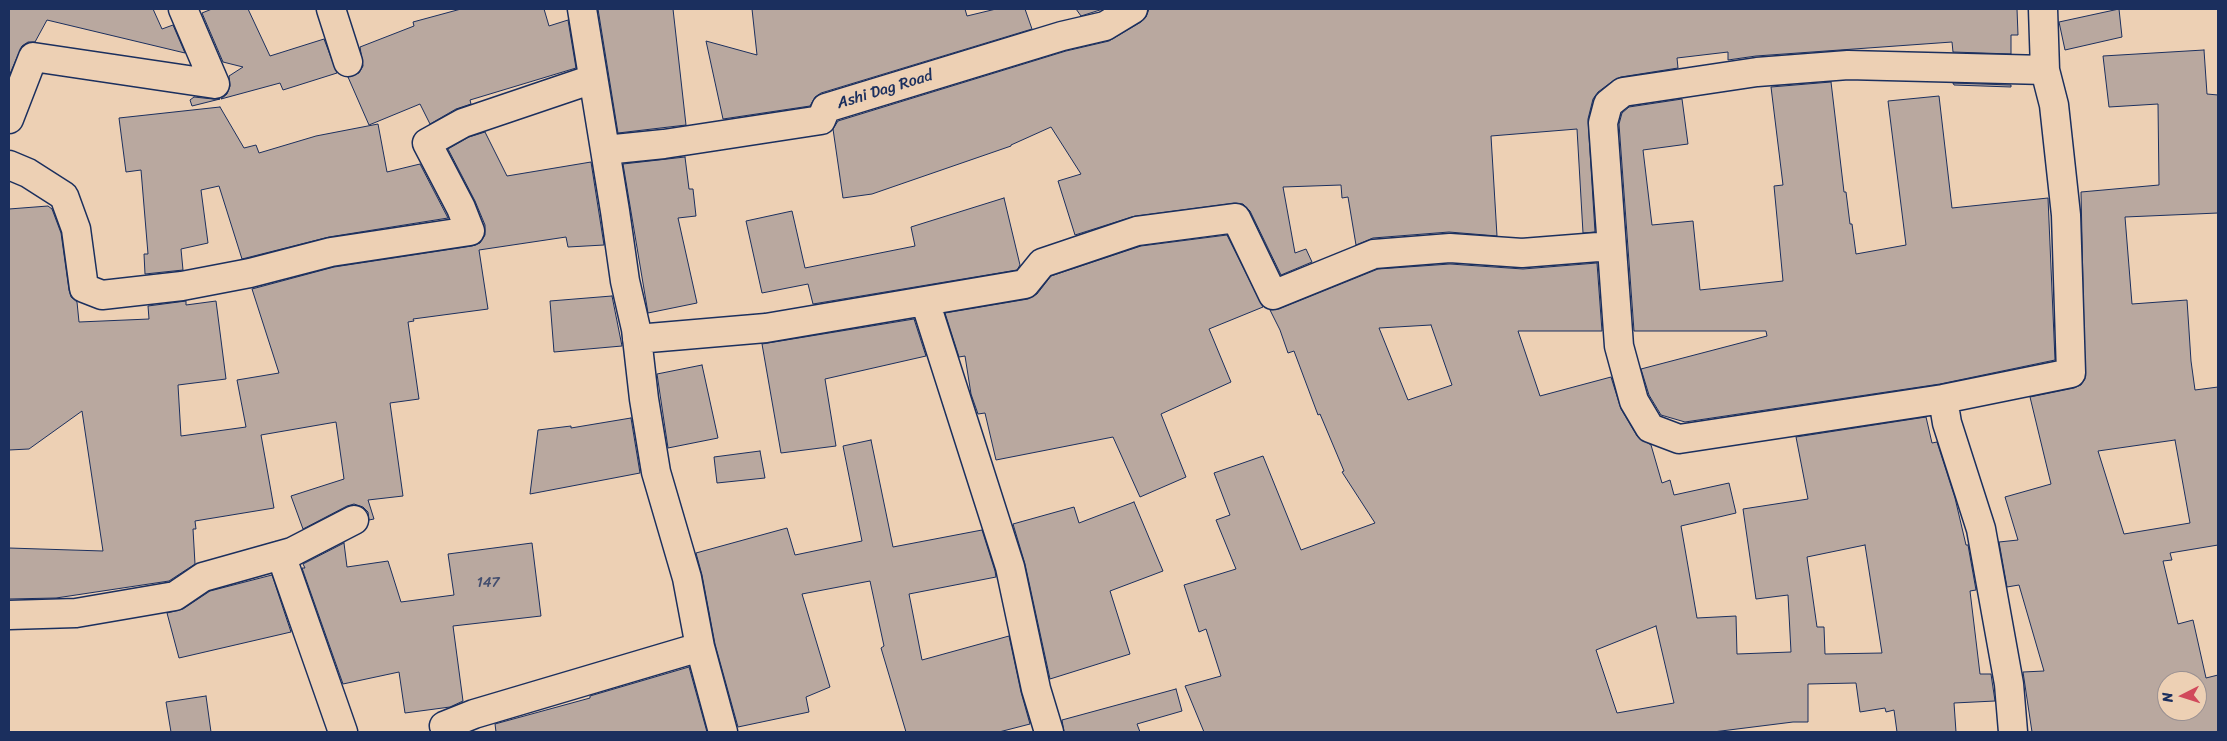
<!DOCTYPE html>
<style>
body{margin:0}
#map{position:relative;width:2227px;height:741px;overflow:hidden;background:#edd0b4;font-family:Sriracha,sans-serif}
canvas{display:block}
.frame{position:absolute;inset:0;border:10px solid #1b2f5e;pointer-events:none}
.north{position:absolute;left:2157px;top:671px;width:50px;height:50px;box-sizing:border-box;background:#edd0b4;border:1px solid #999092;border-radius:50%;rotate:265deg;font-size:14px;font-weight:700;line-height:20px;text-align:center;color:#1b2f5e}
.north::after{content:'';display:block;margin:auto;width:18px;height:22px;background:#d1495b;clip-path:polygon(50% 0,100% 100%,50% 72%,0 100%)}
</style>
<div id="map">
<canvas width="2227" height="741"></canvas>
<div class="frame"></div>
<div class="north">N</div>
</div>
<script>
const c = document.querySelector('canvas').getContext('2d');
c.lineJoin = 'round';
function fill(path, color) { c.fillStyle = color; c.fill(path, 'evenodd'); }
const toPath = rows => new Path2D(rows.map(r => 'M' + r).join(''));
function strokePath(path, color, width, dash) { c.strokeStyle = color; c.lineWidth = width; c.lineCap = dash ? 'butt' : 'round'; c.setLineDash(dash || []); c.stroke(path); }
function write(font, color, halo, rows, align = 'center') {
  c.font = font + ' Sriracha,sans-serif'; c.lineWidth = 4; c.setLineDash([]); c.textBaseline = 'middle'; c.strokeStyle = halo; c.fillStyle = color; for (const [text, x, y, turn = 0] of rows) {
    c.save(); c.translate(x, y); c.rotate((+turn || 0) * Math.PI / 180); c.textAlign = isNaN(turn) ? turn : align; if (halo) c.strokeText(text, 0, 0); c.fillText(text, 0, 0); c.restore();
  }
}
const building = toPath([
 [9,9,153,9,162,29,173,25,185,53,47,20,35,42,28,42,22,46,9,76,9,9],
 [212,9,248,9,270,56,324,39,337,73,283,90,280,83,221,99,227,94,230,86,229,76,243,67,223,62,202,13,212,9],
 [461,9,544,9,549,26,568,20,576,68,470,100,471,104,456,109,430,124,420,104,369,125,348,77,359,73,363,66,360,47,414,26,413,22,461,9],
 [598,9,673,9,686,125,618,133,598,9],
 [752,9,965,9,967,16,996,9,1025,9,1032,29,821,93,815,97,810,106,723,119,706,41,757,55,752,9],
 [1076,9,1103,9,1081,16,1076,9],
 [1149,9,2017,9,2018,35,2011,35,2011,54,1953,52,1952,42,1756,56,1728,60,1728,52,1677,58,1678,68,1621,77,1614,80,1598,92,1593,99,1588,119,1595,232,1583,233,1577,129,1491,136,1497,236,1449,232,1373,238,1356,245,1348,197,1342,198,1341,185,1283,187,1295,253,1306,249,1312,262,1281,275,1250,211,1243,204,1234,203,1135,216,1075,235,1058,181,1081,174,1051,127,1011,145,1011,146,872,194,843,198,833,129,838,121,1066,51,1109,41,1141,22,1146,17,1149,9],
 [2119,9,2122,37,2065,50,2059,22,2119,9],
 [2204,50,2207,94,2218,95,2218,213,2125,217,2132,304,2187,300,2191,361,2195,390,2218,387,2218,545,2170,553,2172,560,2163,561,2178,624,2193,620,2206,678,2218,675,2218,732,2032,732,2023,672,2044,671,2019,585,2007,587,1999,542,2018,540,2005,497,2051,484,2030,397,2074,388,2081,385,2085,379,2081,192,2159,185,2158,104,2109,107,2103,56,2204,50],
 [2175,440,2190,523,2124,534,2098,451,2175,440],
 [2167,681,2197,681,2197,711,2167,711,2167,681],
 [1831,82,1844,192,1846,192,1850,224,1852,224,1856,254,1906,245,1888,101,1939,96,1952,208,2048,198,2055,360,1940,384,1685,422,1661,415,1649,395,1641,369,1767,336,1766,331,1634,331,1619,124,1622,113,1629,107,1682,99,1688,144,1643,150,1652,225,1693,221,1700,290,1783,281,1774,186,1783,185,1771,87,1831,82],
 [1953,83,2011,85,2011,87,1954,85,1953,83],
 [194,97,213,99,220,99,192,106,190,100,194,97],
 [220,107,244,148,256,145,259,153,316,136,378,124,387,172,420,164,448,218,329,237,242,259,219,186,201,190,208,243,181,249,183,270,145,274,144,254,148,254,141,170,126,172,119,118,220,107],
 [485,132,507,176,591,162,604,245,568,247,566,237,479,250,488,309,413,319,414,321,408,322,419,399,390,403,403,496,368,500,374,519,369,520,368,512,363,507,354,504,347,506,303,529,291,496,344,479,336,422,261,435,274,508,195,521,196,529,193,529,195,564,169,581,56,598,9,599,9,548,103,551,82,411,29,449,9,450,9,209,48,206,52,209,61,233,69,290,71,297,77,302,79,322,149,319,148,306,186,301,186,305,216,301,226,379,178,385,181,436,246,427,237,380,279,373,252,289,334,267,472,246,480,243,485,235,485,225,475,201,448,149,469,137,485,132],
 [685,157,689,189,693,189,696,216,678,218,697,303,648,313,623,164,685,157],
 [1004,198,1020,265,1017,270,813,304,808,284,762,293,746,221,792,211,805,268,915,246,911,227,1004,198],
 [1227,235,1263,307,1209,329,1231,382,1161,414,1186,477,1140,497,1113,437,996,460,985,413,978,414,971,394,965,356,959,357,945,313,1028,299,1037,294,1051,276,1141,246,1227,235],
 [1597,263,1602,331,1518,331,1540,396,1611,377,1621,409,1637,436,1651,445,1662,483,1670,480,1674,495,1729,483,1736,513,1681,526,1697,618,1736,616,1737,654,1791,652,1788,595,1756,599,1743,509,1808,499,1796,437,1926,417,1932,443,1937,442,1955,498,1966,545,1968,545,1976,590,1970,591,1980,674,1991,674,1995,701,1954,703,1956,732,1897,732,1894,710,1886,712,1885,708,1860,712,1856,683,1808,684,1808,722,1793,722,1713,732,1204,732,1185,686,1221,676,1206,629,1199,632,1184,585,1236,569,1216,520,1230,515,1214,473,1263,456,1301,550,1375,523,1342,472,1344,471,1320,414,1318,415,1294,351,1288,353,1280,330,1270,310,1279,309,1378,269,1450,264,1523,269,1597,263],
 [1431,325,1452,385,1408,400,1379,328,1431,325],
 [1865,545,1882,653,1825,654,1824,627,1817,627,1807,557,1865,545],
 [1656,626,1674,703,1617,713,1596,650,1656,626],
 [612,296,622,346,554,352,550,301,612,296],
 [914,319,926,356,825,379,836,446,781,453,762,344,914,319],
 [702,365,718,438,668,448,657,374,702,365],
 [631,418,640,473,530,494,538,430,571,426,571,428,631,418],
 [871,440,893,547,982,530,995,571,996,577,909,594,922,660,1009,636,1021,692,1030,724,999,732,906,732,881,648,884,646,870,581,802,594,830,687,806,697,809,712,738,727,715,644,702,575,696,553,787,528,795,555,862,541,843,446,871,440],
 [760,451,765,478,717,483,714,457,760,451],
 [1134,502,1163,571,1110,591,1130,654,1050,679,1025,564,1013,524,1074,507,1079,523,1134,502],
 [344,543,347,567,388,561,401,602,454,595,448,554,532,543,541,616,453,626,463,701,450,707,405,713,399,672,343,684,302,568,305,568,303,564,344,543],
 [272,575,291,632,179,658,167,613,183,609,210,591,272,575],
 [689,667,707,732,496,732,495,724,590,698,590,696,689,667],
 [1176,689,1182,711,1137,724,1140,732,1064,732,1062,720,1176,689],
 [206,696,211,732,171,732,166,702,206,696]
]);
fill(building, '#b9a89f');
strokePath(building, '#1b2f5e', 1);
const minor = toPath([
 [331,9,348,62],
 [582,9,615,211,625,281,636,329,644,399,656,472,687,578,700,647,723,732],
 [2043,9,2045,70],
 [1848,65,2045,70,2054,105,2066,215,2071,373,1943,399,1679,439,1650,428,1634,401,1619,346,1603,123,1608,104,1623,92,1757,72,1848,65],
 [9,119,33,57,215,84,183,9],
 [605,150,664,144,821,120,826,108,1062,36,1105,26,1133,9],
 [9,165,28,173,64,196,76,229,84,288,102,295,182,286,250,273,331,252,470,231,461,208,427,143,463,123,593,79],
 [925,301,1010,567,1036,689,1049,732],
 [637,339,766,328,1025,284,1042,263,1137,231,1236,218,1273,295,1374,254,1450,248,1522,253,1611,246],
 [1943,399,1947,423,1981,529,2009,684,2013,732],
 [281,555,343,732],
 [9,615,76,613,175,596,203,577,292,552,354,520],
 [447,732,444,726,474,714,700,647]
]);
strokePath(minor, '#1b2f5e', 31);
strokePath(minor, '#edd0b4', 28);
write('14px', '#424d6e', null, [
 ["147",488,583]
]);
write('16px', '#1b2f5e', '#edd0b4', [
 ["Ashi Dag Road",885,90,-17]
]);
</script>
